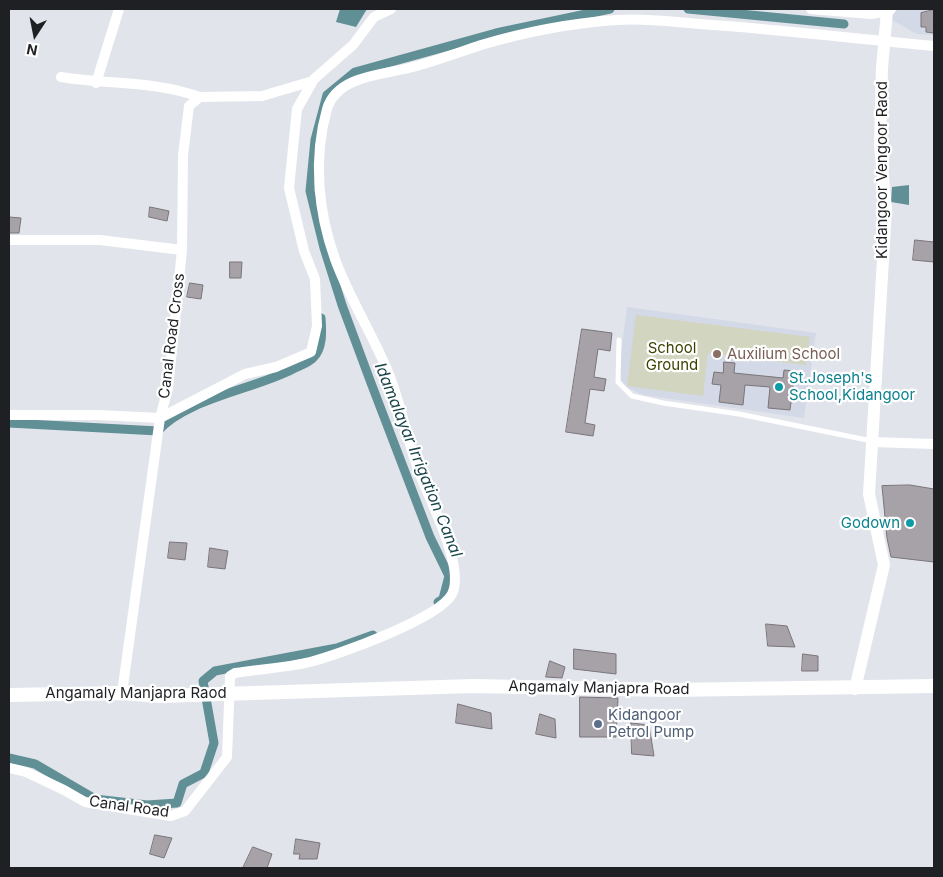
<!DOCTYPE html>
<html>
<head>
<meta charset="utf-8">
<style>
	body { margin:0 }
	#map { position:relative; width:943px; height:877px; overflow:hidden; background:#e1e4ea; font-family:Inter,sans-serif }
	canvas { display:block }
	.frame { position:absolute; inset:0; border:10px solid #1f2023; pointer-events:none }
	.north { position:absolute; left:10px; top:10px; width:50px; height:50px; -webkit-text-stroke:4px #fff; paint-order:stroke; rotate:191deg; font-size:14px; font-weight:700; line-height:20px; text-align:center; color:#1f2023 }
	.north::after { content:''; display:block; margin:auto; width:18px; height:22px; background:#1f2023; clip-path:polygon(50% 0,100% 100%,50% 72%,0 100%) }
</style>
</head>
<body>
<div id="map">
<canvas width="943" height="877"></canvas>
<div class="frame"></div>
<div class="north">N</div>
</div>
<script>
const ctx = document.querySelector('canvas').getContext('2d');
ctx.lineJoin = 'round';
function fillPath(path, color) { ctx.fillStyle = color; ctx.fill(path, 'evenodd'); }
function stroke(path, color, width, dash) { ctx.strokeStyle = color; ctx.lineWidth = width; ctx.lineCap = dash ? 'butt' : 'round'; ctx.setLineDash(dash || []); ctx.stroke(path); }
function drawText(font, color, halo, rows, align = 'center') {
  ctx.font = font + ' Inter,sans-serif'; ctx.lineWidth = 4.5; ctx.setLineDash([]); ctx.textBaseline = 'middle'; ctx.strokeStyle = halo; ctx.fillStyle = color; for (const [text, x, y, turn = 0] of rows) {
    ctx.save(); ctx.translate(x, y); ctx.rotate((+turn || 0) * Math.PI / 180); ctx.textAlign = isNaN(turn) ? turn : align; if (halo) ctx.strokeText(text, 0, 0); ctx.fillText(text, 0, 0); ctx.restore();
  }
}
const built = new Path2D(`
	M872 9H934V35L917 34Z
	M627 307 816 333 804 418 643 395 626 387 618 375Z`);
const green = new Path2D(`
	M636 315 810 337 806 365 708 353 703 396 627 386Z`);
const water = new Path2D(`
	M340 9H367L356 27 336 22Z
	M909 185V205L891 202 892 187Z`);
const canal = new Path2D(`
	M688 9 844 24
	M9 423 158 431C185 399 255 389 293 369 299 366 308 363 313 358 323 349 322 331 321 318
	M438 602 443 599 449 576 430 537 371 383 342 305 324 248 310 191 315 140 327 95 355 72 496 33 610 9
	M9 758 35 764 95 799 147 805 177 803 183 784 204 773 214 743 203 681 215 671 337 648 373 635`);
const building = new Path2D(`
	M934 10V33L926 32V27H921V13Z
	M150 207 169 211 167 221 149 217Z
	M9 217 21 218 19 233H9Z
	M915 240 934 242V262L913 260Z
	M230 262H242L241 278H230Z
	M190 283 203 285 201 299 187 297Z
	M582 329 612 333 610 351 598 349 594 377 606 379 604 391 590 389 585 423 595 425 593 436 566 432Z
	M724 362 735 363 734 373 783 378 784 370 795 371 790 410 768 408 770 387 745 385 743 405 719 402 721 385 712 384 714 372 723 373Z
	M910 485 934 489V562L891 557 887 538 882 486Z
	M170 542 187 543 185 560 168 558Z
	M210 548 228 551 225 569 208 567Z
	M766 624 787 626 795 647 768 646Z
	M574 649 616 654V674L574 669Z
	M803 654 818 656V671H802Z
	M550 661 565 667 562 678 546 677Z
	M580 697 618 698 616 737H580Z
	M458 704 491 713 492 729 456 723Z
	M540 714 555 719 556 738 536 734Z
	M631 723 649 725 654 756 632 754Z
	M155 835 172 838 164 858 150 854Z
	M296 839 320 843 317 859H299L300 854H294Z
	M253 847 272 854 267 868H243Z`);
const service = new Path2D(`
	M619 340 618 382 632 396 663 403 739 414 872 441`);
const minor = new Path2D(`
	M811 9 871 14 887 11
	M61 77C110 85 151 80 200 97
	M96 83 119 9
	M9 240H100L182 250
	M9 415H98L160 418 245 374 276 367 311 352 317 326 315 279 304 251 289 188 297 109 314 79 353 45 374 17 391 9
	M872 442 934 444
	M122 693 160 418 168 388 182 250 183 155 189 106 200 97 262 96 313 81
	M9 768 26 772 64 790 85 802 171 816 185 811 227 757 230 676 235 673C260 669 285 668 310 662 338 655 440 618 452 594 465 568 432 505 421 477 407 443 402 406 388 372 372 333 349 298 335 259 318 212 313 158 327 109 337 76 381 75 409 68 433 62 457 53 481 45 525 32 572 23 617 20 645 18 673 22 700 24 778 29 856 39 934 46`);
const tertiary = new Path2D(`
	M855 689 884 565 869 494 886 209 880 145 882 68 887 11 890 9`);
const secondary = new Path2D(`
	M9 695 122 693 160 696 473 686 669 690 934 686`);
const markers = [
	[717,354,5,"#8d6e63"],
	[779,387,5,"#0f9aa8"],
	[910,523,5,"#0f9aa8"],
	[598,724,5,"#5c6f8a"]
];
const streetNames = [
	["Kidangoor Vengoor Raod",882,170,-90],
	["Canal Road Cross",172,336,-83],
	["Angamaly Manjapra Road",599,688,1],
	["Angamaly Manjapra Raod",136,693],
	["Canal Road",129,807,8]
];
const parkNames = [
	["School",672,348],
	["Ground",672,365]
];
const educationNames = [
	["Auxilium School",727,354]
];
const cultureNames = [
	["St.Joseph's",789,378],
	["School,Kidangoor",789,395],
	["Godown",900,523,"right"]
];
const serviceNames = [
	["Kidangoor",608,715],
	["Petrol Pump",608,732]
];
const waterNames = [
	["Idamalayar Irrigation Canal",418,460,68]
];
fillPath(built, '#d3d9e6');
fillPath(green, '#d2d5bf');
fillPath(water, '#618f96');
stroke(canal, '#618f96', 9);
fillPath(building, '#a7a2a8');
stroke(building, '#79757a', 1);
stroke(service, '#fff', 5);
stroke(minor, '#fff', 10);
stroke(tertiary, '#fff', 12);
stroke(secondary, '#fff', 14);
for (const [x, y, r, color] of markers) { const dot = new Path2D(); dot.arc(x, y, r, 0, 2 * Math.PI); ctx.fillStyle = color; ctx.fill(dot); stroke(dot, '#fff', 2); }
drawText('15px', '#1f2023', '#fff', streetNames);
drawText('15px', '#3e4200', '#fff', parkNames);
drawText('15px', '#785e54', '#fff', educationNames, 'left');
drawText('15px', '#0d838f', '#fff', cultureNames, 'left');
drawText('15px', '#4e5e75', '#fff', serviceNames, 'left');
drawText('italic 16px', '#184349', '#fff', waterNames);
</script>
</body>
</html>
